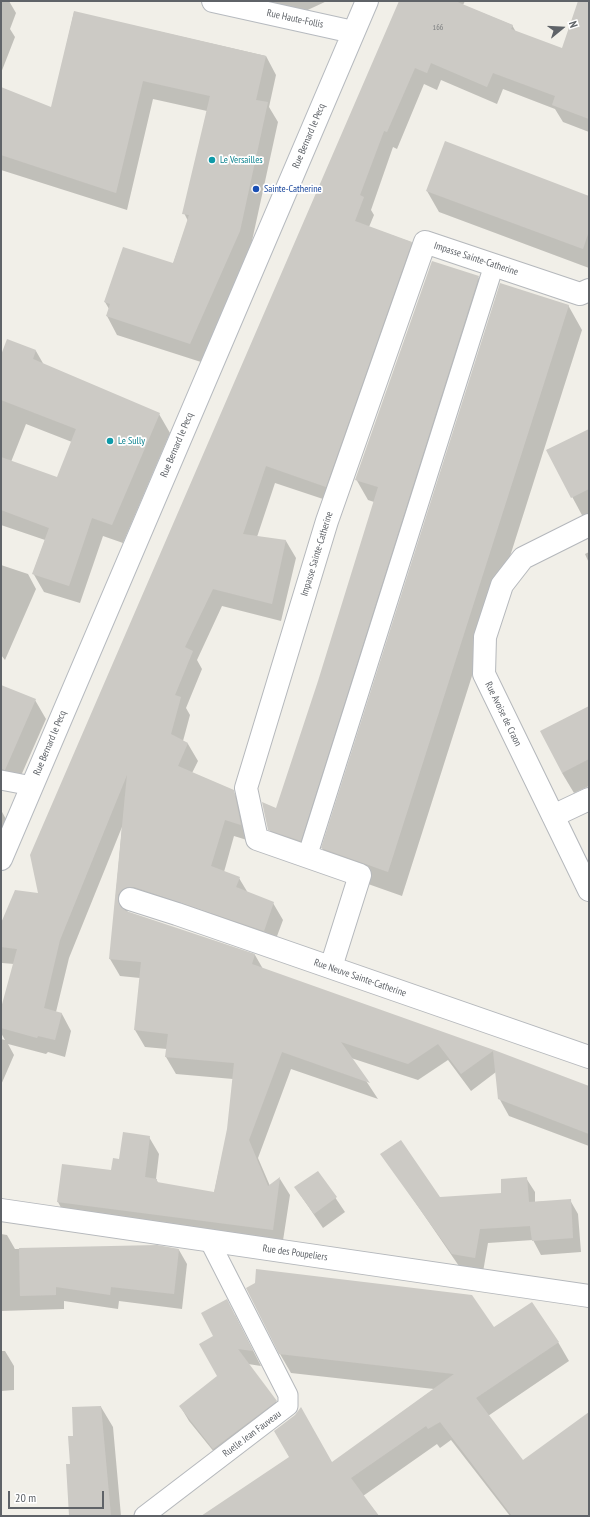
<!DOCTYPE html>
<html>
<head>
<meta charset="utf-8">
<style>
	body { margin:0 }
	#map { position:relative; width:590px; height:1517px; overflow:hidden; background:#f1efe8; font-family:"PT Sans Narrow",sans-serif }
	canvas { display:block }
	.frame { position:absolute; inset:0; border:2px solid #5f6368; pointer-events:none }
	.north { position:absolute; left:542px; top:8px; width:40px; height:40px; -webkit-text-stroke:3px #fff; paint-order:stroke; rotate:72deg; font-size:11px; font-weight:700; line-height:16px; text-align:center; color:#5f6368 }
	.north::after { content:''; display:block; margin:auto; width:14px; height:18px; background:#5f6368; clip-path:polygon(50% 0,100% 100%,50% 72%,0 100%) }
	.scale { position:absolute; left:8px; top:1491px; width:96px; height:18px; box-sizing:border-box; border:2px solid #5f6368; border-top:0; padding-left:5px; font-size:12px; line-height:14px; white-space:nowrap; color:#5f6368; -webkit-text-stroke:3px #fff; paint-order:stroke }
</style>
</head>
<body>
<div id="map">
<canvas width="590" height="1517"></canvas>
<div class="frame"></div>
<div class="north">N</div>
<div class="scale">20 m</div>
</div>
<script>
const ctx = document.querySelector('canvas').getContext('2d');
ctx.lineJoin = 'round';
function fillPath(path, color) { ctx.fillStyle = color; ctx.fill(path, 'evenodd'); }
function stroke(path, color, width, dash) { ctx.strokeStyle = color; ctx.lineWidth = width; ctx.lineCap = dash ? 'butt' : 'round'; ctx.setLineDash(dash || []); ctx.stroke(path); }
function drawText(font, color, halo, rows, align = 'center') {
  ctx.font = font + ' "PT Sans Narrow",sans-serif'; ctx.lineWidth = 3.5; ctx.setLineDash([]); ctx.textBaseline = 'middle'; ctx.strokeStyle = halo; ctx.fillStyle = color; for (const [text, x, y, turn = 0] of rows) {
    ctx.save(); ctx.translate(x, y); ctx.rotate((+turn || 0) * Math.PI / 180); ctx.textAlign = isNaN(turn) ? turn : align; if (halo) ctx.strokeText(text, 0, 0); ctx.fillText(text, 0, 0); ctx.restore();
  }
}
const shadow = new Path2D(`
	M1 1H9L16 13 10 29 15 37 1 73Z
	M268 1H327L299 14 272 8Z
	M402 1H465L463 5 512 25 516 32 562 49 589 28V132L563 122 555 109 503 89 497 104 441 80 437 90 424 84 397 149 393 147 371 210 374 215 369 227 411 242 421 260 335 503 275 483 257 537 286 541 296 558 281 621 222 606 197 660 202 669 186 708 190 715 183 741 188 744 198 761 192 773 233 791 243 808 250 841 234 836 224 872 239 878 248 893 273 903 283 920 273 947 132 907 127 912 255 955 263 969 494 1051 589 1087V1146L509 1116 499 1098 496 1072 471 1091 448 1060 418 1080 351 1058 378 1099 291 1069 258 1158 270 1186 280 1179 290 1195 282 1247 67 1219 58 1202 112 1171 120 1160 149 1137 159 1154 156 1179 159 1184 214 1193 228 1129 233 1079 176 1074 166 1057 167 1049 145 1047 135 1030 140 978 120 976 110 959 122 827 69 958 56 1012 62 1014 71 1031 65 1057 48 1052 46 1054 8 1044 14 1055 1 1085V1039L5 1040 1 1033V1012L14 964 2 963 1 961V926L40 894Z
	M74 12 266 56 276 75 269 107 278 122 250 250 201 362 117 335 107 316 109 309 105 302 173 264 188 221 184 213 207 111 153 99 127 210 1 170V88L52 109Z
	M427 191 589 197V268L439 212Z
	M478 277 490 298 312 861 281 850 269 829 277 810 319 682 374 502 368 500 356 479Z
	M568 305 582 330 402 896 337 873 322 848Z
	M36 351 44 365 159 414 170 433 123 543 103 536 80 603 44 592 33 573 45 540 1 525V357ZM26 424 72 442 58 478 11 462Z
	M589 431V514L583 517 547 450Z
	M589 552V563L585 554Z
	M1 565 28 574 36 589 5 660 1 655Z
	M1 686 35 700 46 719 16 787 1 781Z
	M589 707V786L574 793 562 773Z
	M1 810 7 821 1 836Z
	M382 1154 440 1198 502 1194 526 1178 535 1192V1202L570 1200 578 1214 581 1252 541 1255 533 1240 488 1243 483 1272 461 1269Z
	M318 1172 345 1212 323 1228 295 1187Z
	M1 1234 7 1235 15 1249 156 1246 179 1250 187 1264 182 1309 119 1301 118 1309 64 1301V1309L1 1311Z
	M235 1315 261 1366 248 1364 276 1401 284 1416 223 1463 189 1421 180 1406 218 1377 215 1336Z
	M494 1329 558 1342 569 1361 488 1416 523 1461 589 1414V1516H510L451 1440 440 1448 437 1444 363 1496 379 1516H259L434 1389 291 1373 280 1354Z
	M1 1351H5L14 1366V1390L1 1391Z
	M101 1407 113 1427 121 1516H70L74 1437Z`);
const building = new Path2D(`
	M399 1H455L513 25 511 29 562 48 578 1H589V119L552 105 555 96 493 73 487 87 431 63 427 73 415 68 387 132 384 131 360 195 364 197 355 221 412 242 326 487 266 466 243 534 286 540 272 604 213 589 185 647 193 651 175 695 181 697 171 734 188 743 178 766 234 790 241 825 225 820 211 866 240 877 236 887 274 902 264 931 134 887H128L122 890 118 895V901L121 907 126 911 255 954 252 964 494 1050 589 1086V1134L498 1099 493 1051 461 1074 438 1044 408 1064 341 1042 370 1083 282 1052 249 1140 268 1186 280 1177 273 1230 57 1202 62 1164 111 1170 113 1158 119 1159 123 1132 150 1136 145 1177 157 1179V1182L214 1192 227 1129 234 1063 165 1057 168 1034 134 1030 141 962 109 959 127 775 60 940 44 1008 62 1013 55 1040 38 1036 37 1038 1 1028V1008L17 949 1 947V923L15 890 38 893 30 855Z
	M74 11 266 56 256 100 268 102 240 231 190 344 106 316 110 304 104 302 123 247 173 263 189 215 182 214 210 96 143 81 116 193 1 155V87L51 107Z
	M445 141 589 196V231L583 249 426 191Z
	M432 261 479 276 301 841 268 830 262 802 276 808 318 681 378 487 355 480Z
	M500 283 569 305 388 872 321 848Z
	M7 339 36 350 33 359 160 413 112 525 92 518 69 586 32 574 49 528 1 510V457L57 477 76 429 1 400V355Z
	M589 429V489L571 498 546 450Z
	M1 685 36 699 5 770 1 769Z
	M589 706V759L562 773 540 731Z
	M401 1140 440 1197 501 1193V1179L527 1177 529 1202 571 1199 573 1238 532 1241 530 1226 480 1229 475 1258 452 1254 380 1154Z
	M318 1171 337 1197 314 1214 294 1187Z
	M157 1245 179 1249 174 1294 111 1287 110 1295 56 1287V1295L20 1296 19 1248Z
	M256 1269 472 1295 494 1327 532 1302 559 1342 476 1398 523 1460 589 1412V1516H512L440 1422 428 1429 426 1426 351 1478 379 1516H201L289 1457 274 1431 295 1415 301 1407 332 1462 454 1374 279 1354 246 1288 255 1283Z
	M227 1299 253 1351 238 1349 277 1401 213 1449 179 1406 217 1376 199 1344 213 1336 201 1313Z
	M101 1406 111 1516H69L66 1464H70L68 1436H73L72 1407Z`);
const lane = new Path2D(`
	M1 780 32 786
	M307 857 494 265
	M144 1516 288 1406V1395L209 1240`);
const street = new Path2D(`
	M589 525 523 558 502 585 485 637 484 674 589 890
	M553 816 589 799
	M130 899 177 914 589 1057
	M331 967 360 875 257 839 246 788 327 521 425 242 580 294 589 290
	M1 1210 589 1296`);
const secondary = new Path2D(`
	M213 1 353 32
	M1 859 367 1`);
const markers = [
	[212,160,4,"#0f9aa8"],
	[256,189,4,"#1a4fb4"],
	[110,441,4,"#0f9aa8"]
];
const numberNames = [
	["166",438,28]
];
const streetNames = [
	["Rue Haute-Follis",295,19,12],
	["Rue Bernard le Pecq",309,136,-67],
	["Impasse Sainte-Catherine",476,259,18],
	["Rue Bernard le Pecq",177,445,-67],
	["Impasse Sainte-Catherine",317,554,-73],
	["Rue Avoise de Craon",503,714,64],
	["Rue Bernard le Pecq",50,743,-67],
	["Rue Neuve Sainte-Catherine",360,978,19],
	["Rue des Poupeliers",295,1253,8],
	["Ruelle Jean Fauveau",252,1434,-37]
];
const cultureNames = [
	["Le Versailles",220,160],
	["Le Sully",118,441]
];
const transitNames = [
	["Sainte-Catherine",264,189]
];
fillPath(shadow, '#0003');
fillPath(building, '#cccac5');
stroke(lane, '#b5b8bc', 21);
stroke(street, '#b5b8bc', 24);
stroke(secondary, '#b6babf', 24);
stroke(lane, '#fff', 19);
stroke(street, '#fff', 22);
stroke(secondary, '#fff', 22);
for (const [x, y, r, color] of markers) { const dot = new Path2D(); dot.arc(x, y, r, 0, 2 * Math.PI); ctx.fillStyle = color; ctx.fill(dot); stroke(dot, '#fff', 1.5); }
drawText('8px', '#7a7d7f', null, numberNames);
drawText('10px', '#5f6368', '#fff', streetNames);
drawText('10px', '#0d838f', '#fff', cultureNames, 'left');
drawText('10px', '#164399', '#fff', transitNames, 'left');
</script>
</body>
</html>
